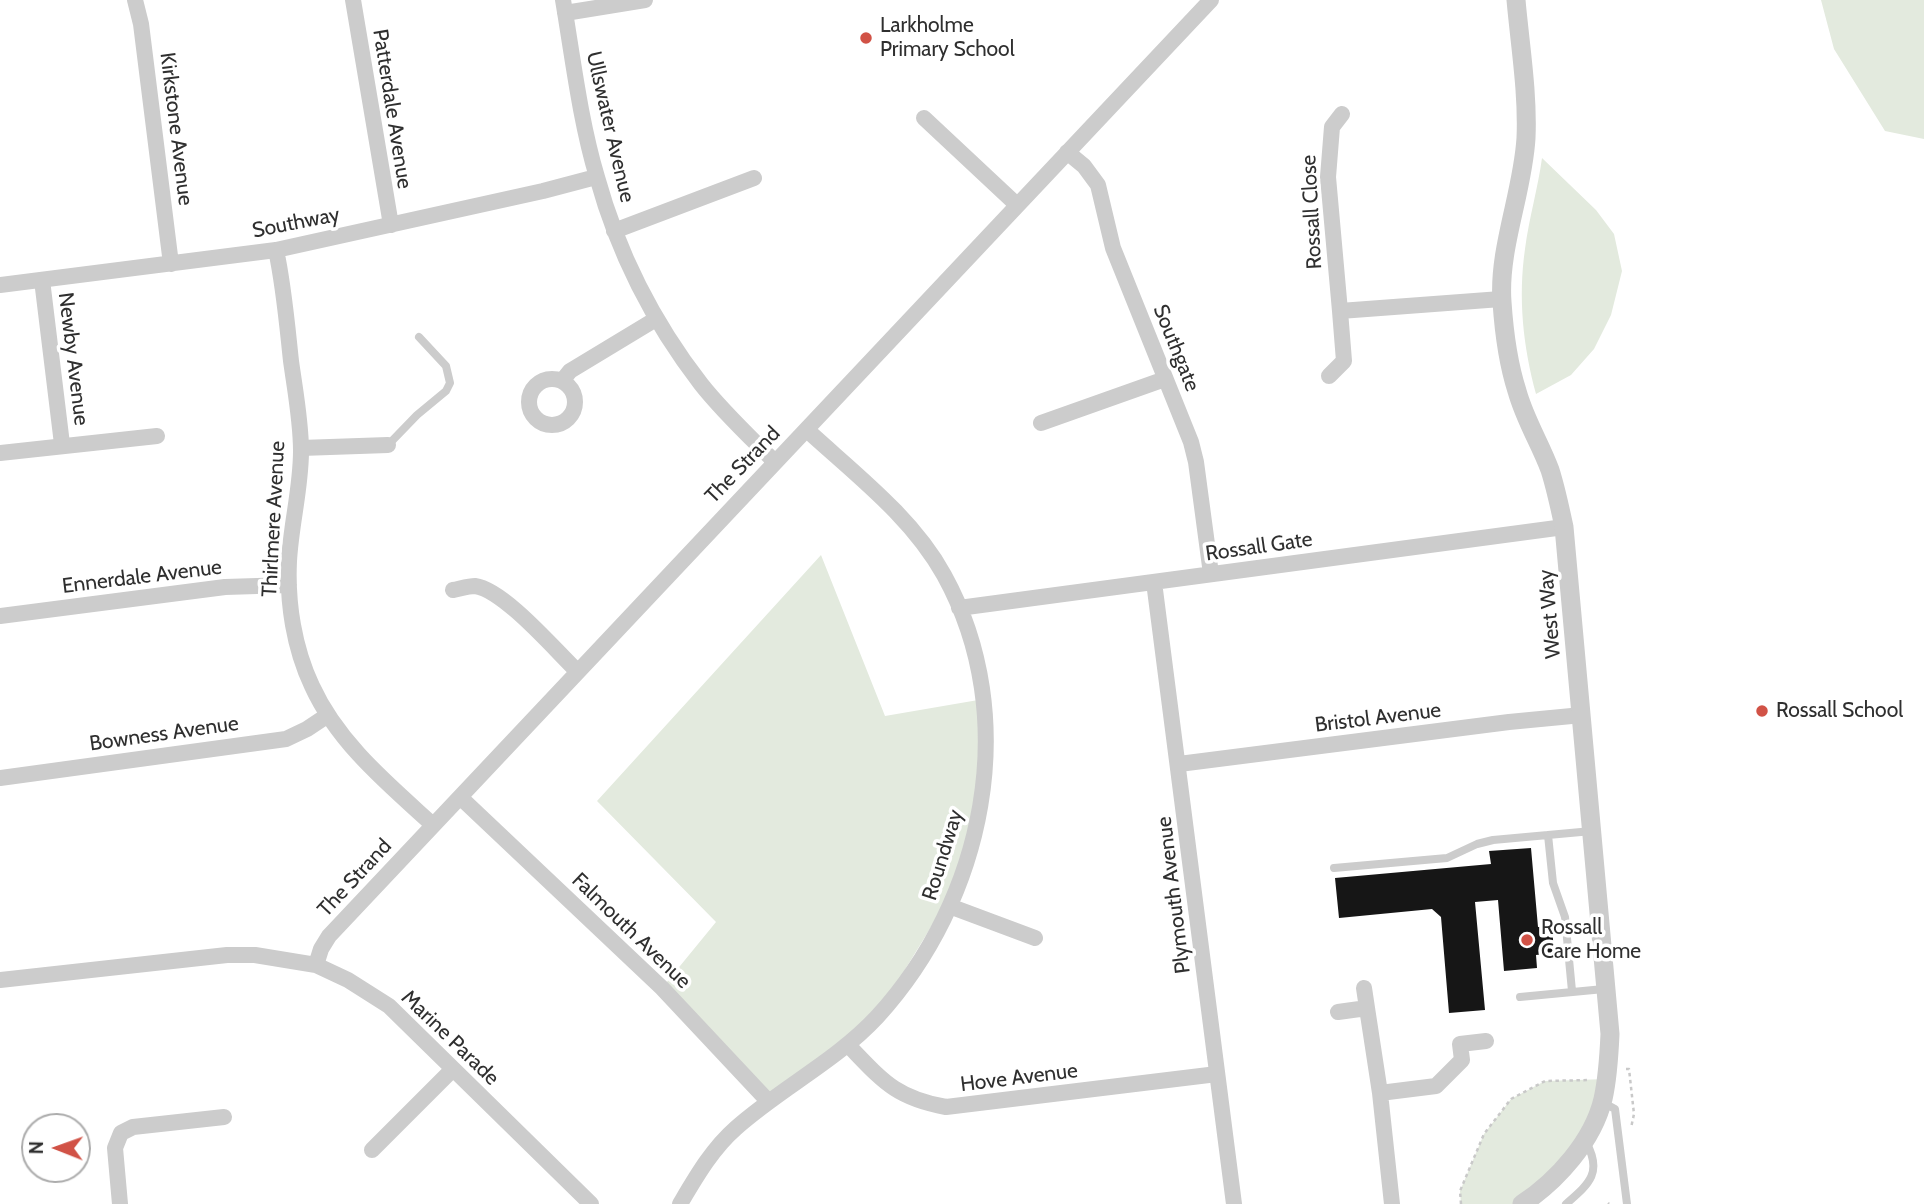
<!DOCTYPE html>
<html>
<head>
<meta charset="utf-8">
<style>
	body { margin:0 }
	#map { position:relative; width:1924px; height:1204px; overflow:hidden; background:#fff; font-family:Cabin,sans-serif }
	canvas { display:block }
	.north { position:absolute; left:21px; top:1113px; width:70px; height:70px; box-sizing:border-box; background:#fff; border:2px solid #acacac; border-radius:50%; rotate:271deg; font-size:19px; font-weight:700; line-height:28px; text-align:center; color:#2f2f2f }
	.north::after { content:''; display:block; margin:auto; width:24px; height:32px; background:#d15246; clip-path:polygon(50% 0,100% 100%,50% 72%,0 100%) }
</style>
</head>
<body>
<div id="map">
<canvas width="1924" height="1204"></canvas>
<div class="north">N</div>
</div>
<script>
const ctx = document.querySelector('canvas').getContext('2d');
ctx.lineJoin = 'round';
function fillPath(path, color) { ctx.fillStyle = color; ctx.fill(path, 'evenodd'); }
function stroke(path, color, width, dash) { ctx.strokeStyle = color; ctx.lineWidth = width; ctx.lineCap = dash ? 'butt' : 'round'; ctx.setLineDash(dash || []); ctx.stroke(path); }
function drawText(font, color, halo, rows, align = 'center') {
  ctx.font = font + ' Cabin,sans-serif'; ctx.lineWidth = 7; ctx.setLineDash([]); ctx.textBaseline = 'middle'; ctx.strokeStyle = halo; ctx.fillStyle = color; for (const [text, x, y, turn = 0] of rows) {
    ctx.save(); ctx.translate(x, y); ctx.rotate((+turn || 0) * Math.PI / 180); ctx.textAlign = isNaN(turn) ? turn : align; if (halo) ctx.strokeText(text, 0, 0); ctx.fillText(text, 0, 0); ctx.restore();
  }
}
const green = new Path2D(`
	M1821 0H1924V139L1885 131 1834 49Z
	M1542 158 1596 210 1614 234 1622 271 1611 315 1594 349 1571 375 1536 394C1523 346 1518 298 1525 249 1529 218 1538 188 1542 158Z
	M821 555 885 716 984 699 986 737 964 873 876 1017 768 1101 662 988 716 922 597 801Z
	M1607 1079 1595 1120 1522 1204H1461L1460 1191 1484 1134 1511 1099 1545 1081Z`);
const building = new Path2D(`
	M1531 848 1538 927 1552 926 1554 953 1536 955 1537 968 1504 971 1498 900 1475 902 1485 1010 1449 1013 1441 917 1432 909 1339 918 1335 878 1491 864 1489 851Z`);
const path = new Path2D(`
	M1626 1069H1629L1634 1114 1631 1128
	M1608 1203 1609 1204
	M1461 1204 1460 1191 1484 1134 1511 1099 1545 1081 1590 1080`);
const service = new Path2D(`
	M388 445 417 415 446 391 450 383 446 366 419 337
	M1548 835 1553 883 1565 917 1572 991
	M1334 868 1447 858 1477 844 1493 840 1592 831
	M1520 997 1604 989
	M1602 1102 1615 1109 1627 1204
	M1566 1204C1589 1184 1603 1173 1586 1142`);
const minor = new Path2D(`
	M135 0 141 24 171 264
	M353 0 391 225
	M563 0C573 59 580 120 597 177 618 253 653 322 701 384 723 412 749 436 774 461
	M565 13 645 0
	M1342 114 1332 127 1328 177 1340 311 1501 299
	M924 118 1017 205
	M1067 152 1084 166 1098 185 1113 248 1191 442 1196 462 1211 574
	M614 231 754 178
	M276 250C284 287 287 324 291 361 295 390 301 421 301 451 301 488 291 524 289 561 287 603 294 648 312 686 338 743 388 784 433 825
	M42 280 62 444
	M0 285 276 250 543 191 596 177
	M1329 376 1344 361 1340 311
	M529 402a23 23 0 1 1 46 0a23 23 0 1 1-46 0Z
	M562 381 570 371 656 319
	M1041 423 1165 379
	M301 448 388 445
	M0 453 157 436
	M1154 582 1234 1204
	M453 590C459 589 468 586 475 586 504 590 555 650 577 671
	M959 608 1564 527
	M0 616 225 587 289 585
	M1179 764 1509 722 1582 715
	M0 778 286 739 307 729 328 715
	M460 797 662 988 768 1101
	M952 907 1035 938
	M316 965 321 949 329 936 1211 0
	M0 980 227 955H255L316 965 348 980 389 1006 591 1204
	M1364 988 1367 1008
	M1338 1012 1367 1008 1380 1093 1392 1204
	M848 1045C882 1080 895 1098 946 1107L1217 1074
	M1380 1093 1436 1086 1462 1060 1460 1044 1486 1041
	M372 1150 453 1069
	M120 1204 115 1148 121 1133 133 1127 224 1117
	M680 1204C696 1177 712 1149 736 1128 781 1088 836 1061 877 1017 984 900 1023 718 944 575 912 517 855 474 807 430`);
const tertiary = new Path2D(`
	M1516 0C1520 45 1528 93 1526 138 1523 192 1498 249 1502 302 1504 332 1508 363 1517 391 1525 420 1540 443 1550 470 1556 489 1560 508 1564 527L1610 1034C1609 1056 1608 1077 1603 1099 1593 1141 1557 1181 1522 1204`);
const markers = [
	[866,38,7,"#d15246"],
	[1762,711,7,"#d15246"],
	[1527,940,7,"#d15246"]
];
const poiNames = [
	["Larkholme",880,26],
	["Primary School",880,50],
	["Rossall School",1776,711],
	["Rossall",1541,928],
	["Care Home",1541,952]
];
const streetNames = [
	["Patterdale Avenue",392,109,81],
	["Ullswater Avenue",610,127,77],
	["Kirkstone Avenue",176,129,83],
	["Rossall Close",1312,212,-93],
	["Southway",296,223,-11],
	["Southgate",1176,348,68],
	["Newby Avenue",73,359,83],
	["The Strand",743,465,-46],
	["Thirlmere Avenue",274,519,-87],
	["Rossall Gate",1259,547,-8],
	["Ennerdale Avenue",142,577,-7],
	["West Way",1550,614,-95],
	["Bristol Avenue",1378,718,-7],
	["Bowness Avenue",164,734,-8],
	["Roundway",943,855,-73],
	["The Strand",355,878,-47],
	["Plymouth Avenue",1174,895,-97],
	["Falmouth Avenue",631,931,44],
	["Marine Parade",450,1038,44],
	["Hove Avenue",1019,1078,-7]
];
fillPath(green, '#e3eade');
fillPath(building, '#161616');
stroke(path, '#c9c9c9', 2.5, [3.5, 3.5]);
stroke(service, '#ccc', 8);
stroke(minor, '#ccc', 16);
stroke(tertiary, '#ccc', 19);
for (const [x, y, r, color] of markers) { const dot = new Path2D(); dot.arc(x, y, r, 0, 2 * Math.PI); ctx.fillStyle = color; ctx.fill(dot); stroke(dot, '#fff', 2.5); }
drawText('21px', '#2f2f2f', '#fff', poiNames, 'left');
drawText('21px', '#2f2f2f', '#fff', streetNames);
</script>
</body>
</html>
